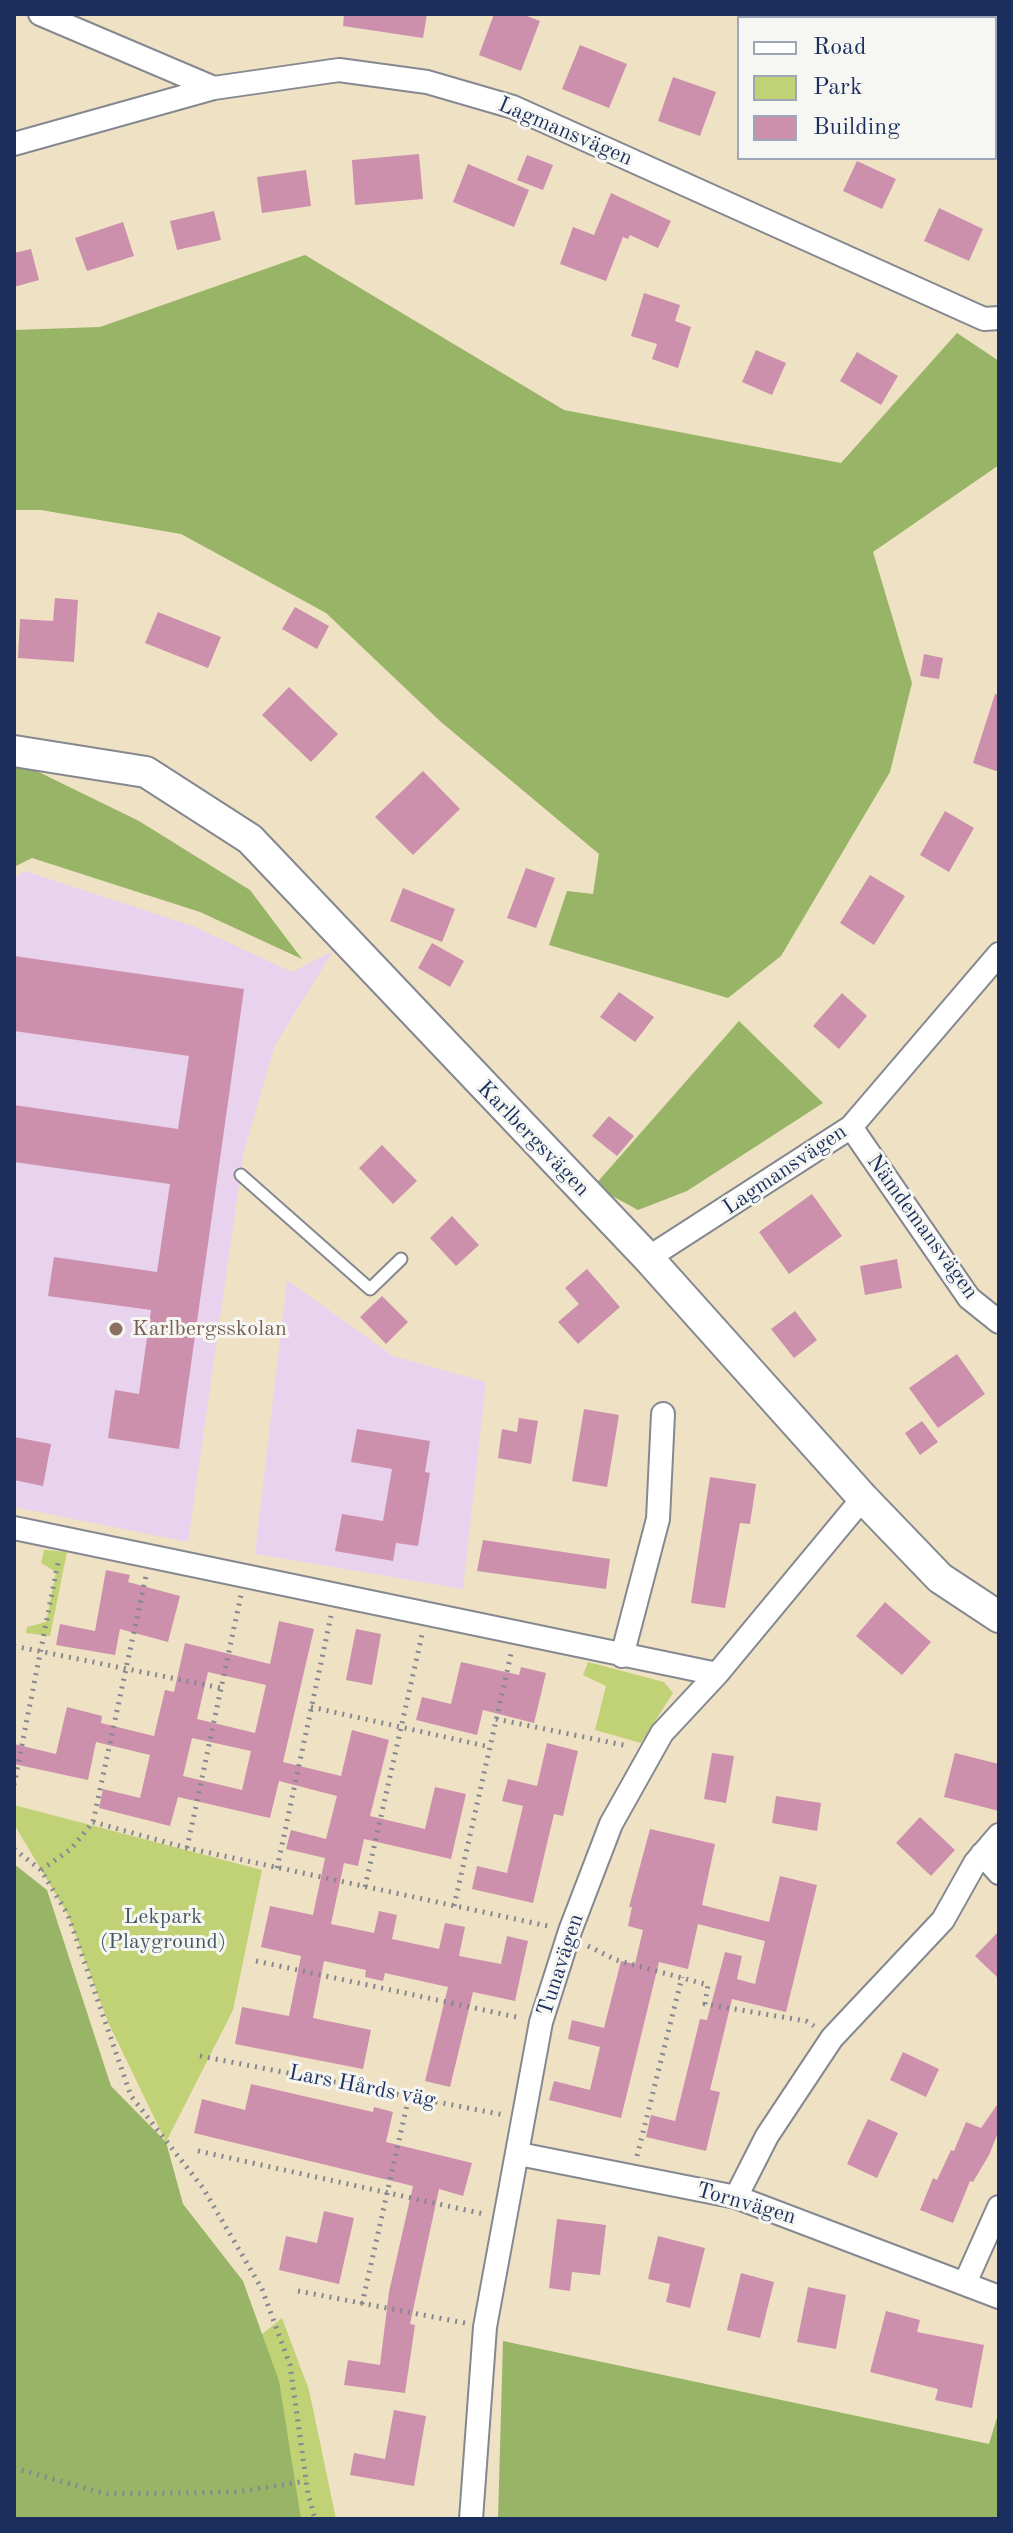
<!DOCTYPE html>
<html>
<head>
<meta charset="utf-8">
<style>
	body { margin:0 }
	#map { position:relative; width:1013px; height:2533px; overflow:hidden; background:#efe1c3; font-family:"Old Standard TT",serif }
	canvas { display:block }
	.frame { position:absolute; inset:0; border:16px solid #1b2f5e; pointer-events:none }
	.legend { position:absolute; left:737px; top:16px; width:260px; height:144px; box-sizing:border-box; background:#f6f6f2; border:2px solid #9ea6b7; margin:0; padding:10px 14px; list-style:none; font-size:24px; color:#1b2f5e }
	.legend li { display:flex; align-items:center; gap:16px; height:40px }
	.legend b { width:40px; border:2px solid #9ea6b7 }
</style>
</head>
<body>
<div id="map">
<canvas width="1013" height="2533"></canvas>
<div class="frame"></div>
<ul class="legend">
<li><b style="height:10px;background:#fff"></b>Road</li>
<li><b style="height:22px;background:#c0d275"></b>Park</li>
<li><b style="height:22px;background:#cc90ad"></b>Building</li>
</ul>
</div>
<script>
const ctx = document.querySelector('canvas').getContext('2d');
ctx.lineJoin = 'round';
function fillPath(path, color) { ctx.fillStyle = color; ctx.fill(path, 'evenodd'); }
function stroke(path, color, width, dash) { ctx.strokeStyle = color; ctx.lineWidth = width; ctx.lineCap = dash ? 'butt' : 'round'; ctx.setLineDash(dash || []); ctx.stroke(path); }
function drawText(font, color, halo, rows, align = 'center') {
  ctx.font = font + ' "Old Standard TT",serif'; ctx.lineWidth = 6; ctx.setLineDash([]); ctx.textBaseline = 'middle'; ctx.strokeStyle = halo; ctx.fillStyle = color; for (const [text, x, y, turn = 0] of rows) {
    ctx.save(); ctx.translate(x, y); ctx.rotate((+turn || 0) * Math.PI / 180); ctx.textAlign = isNaN(turn) ? turn : align; if (halo) ctx.strokeText(text, 0, 0); ctx.fillText(text, 0, 0); ctx.restore();
  }
}
const built = new Path2D(`
	M25 871 193 926 292 972 333 951 275 1045 244 1151 188 1542 14 1507V878Z
	M287 1280 393 1356 486 1382 463 1589 255 1554Z`);
const green = new Path2D(`
	M44 1550 67 1552 50 1636 26 1633 27 1627 46 1622 56 1572 41 1563Z
	M588 1662 664 1682 673 1693 641 1743 595 1730 606 1686 583 1675Z
	M14 1805 262 1870 233 2010 166 2142 108 2022 68 1915 14 1824Z
	M282 2318 309 2390 336 2519H296L256 2339Z`);
const forest = new Path2D(`
	M797 14H999V73L995 72V18H810Z
	M305 255 564 410 841 463 957 333 999 361V465L873 552 912 683 890 772 781 956 728 998 549 945 567 891 593 894 599 854 441 722 326 613 181 534 41 510H14V330L100 327Z
	M14 760 139 821 250 890 302 959 200 912 32 858 14 867Z
	M739 1021 823 1103 687 1191 638 1210 594 1186Z
	M14 1864 47 1890 111 2086 166 2142 183 2204 243 2281 279 2381 301 2519H14Z
	M503 2341 989 2444 999 2411V2519H498Z`);
const building = new Path2D(`
	M344 14H427L423 38 343 26Z
	M494 14H522L540 21 521 71 479 55Z
	M580 45 627 64 609 108 562 89Z
	M673 77 716 92 700 136 658 121Z
	M419 154 423 199 355 205 352 160Z
	M527 155 553 165 543 190 517 180Z
	M857 161 896 179 882 209 843 191Z
	M468 164 529 190 514 227 453 202Z
	M306 170 311 206 262 213 257 177Z
	M611 193 671 221 658 248 630 235 628 239 623 237 606 281 560 264 573 227 594 235Z
	M939 208 983 229 969 261 924 241Z
	M214 211 221 240 177 250 170 221Z
	M123 222 134 256 87 271 75 238Z
	M31 249 39 280 14 287V253Z
	M644 293 680 305 675 321 691 327 678 368 652 359 657 344 631 336Z
	M756 350 786 363 772 395 742 382Z
	M857 352 898 376 881 405 840 381Z
	M55 598 78 600 74 662 18 658 20 619 53 621Z
	M295 607 329 626 317 649 282 629Z
	M158 612 221 637 208 668 145 643Z
	M924 654 943 658 939 679 920 676Z
	M289 687 338 734 311 762 262 715Z
	M995 694 999 695V772L973 763Z
	M423 771 460 809 413 855 375 817Z
	M945 811 974 828 949 872 920 855Z
	M526 868 555 878 536 928 507 918Z
	M870 875 905 896 874 945 840 923Z
	M403 888 455 909 442 942 390 921Z
	M432 943 464 961 450 987 418 968Z
	M14 956 244 989 179 1449 108 1438 115 1390 139 1394 151 1310 48 1296 54 1257 157 1272 170 1184 14 1162V1105L178 1129 189 1056 14 1031Z
	M619 992 654 1017 635 1042 600 1017Z
	M842 993 867 1016 839 1049 813 1026Z
	M609 1116 634 1136 617 1156 592 1136Z
	M382 1145 417 1181 393 1204 359 1168Z
	M812 1194 842 1236 789 1274 759 1232Z
	M452 1216 479 1245 456 1266 430 1238Z
	M897 1259 902 1288 865 1295 860 1266Z
	M587 1269 620 1307 578 1344 558 1322 579 1304 565 1288Z
	M382 1296 408 1322 386 1344 360 1317Z
	M795 1311 817 1340 794 1358 771 1329Z
	M957 1354 985 1394 938 1428 909 1388Z
	M584 1409 619 1415 607 1487 572 1481Z
	M519 1418 538 1421 531 1464 498 1458 502 1429 517 1432Z
	M922 1421 938 1442 920 1455 905 1433Z
	M357 1429 430 1441 425 1472 430 1473 418 1546 396 1543 393 1561 335 1551 342 1514 383 1521 392 1469 351 1462Z
	M14 1437 51 1444 43 1486 14 1480Z
	M710 1477 756 1484 750 1524 740 1523 725 1608 691 1603Z
	M483 1540 610 1559 606 1589 477 1571Z
	M106 1570 130 1575 128 1582 180 1596 168 1642 120 1629 115 1655 56 1645 60 1624 95 1631Z
	M885 1602 931 1642 902 1675 856 1636Z
	M279 1621 314 1629 283 1762 341 1776 352 1730 389 1740 370 1816 425 1829 435 1787 466 1794 451 1859 364 1839 358 1866 344 1863 331 1924 374 1933 379 1911 397 1915 392 1939 439 1949 445 1923 465 1927 459 1956 501 1964 507 1936 528 1941 515 2001 473 1992 450 2087 425 2081 448 1987 385 1973 383 1981 365 1977 366 1970 324 1961 313 2018 371 2030 363 2069 235 2044 242 2007 289 2016 301 1956 261 1947 270 1906 313 1915 325 1858 286 1849 291 1830 326 1839 337 1796 279 1781 270 1818 178 1797 170 1826 99 1808 103 1789 140 1798 150 1755 96 1742 88 1780 14 1764V1744L56 1754 67 1707 102 1716 101 1723 154 1736 165 1690 174 1692 185 1643 270 1664ZM208 1672 266 1685 255 1733 197 1719ZM192 1738 251 1751 242 1790 183 1776Z
	M356 1629 381 1634 372 1685 346 1680Z
	M461 1662 519 1675 521 1667 546 1673 534 1723 483 1710 477 1735 416 1720 422 1697 451 1704Z
	M547 1743 578 1751 563 1816 554 1814 533 1903 472 1889 477 1866 507 1873 523 1806 502 1801 508 1779 537 1786Z
	M712 1753 734 1756 726 1803 704 1799Z
	M955 1753 999 1764V1811L944 1797Z
	M776 1796 821 1803 817 1831 772 1823Z
	M920 1817 955 1850 931 1876 896 1843Z
	M650 1829 715 1844 702 1905 769 1922 780 1876 817 1885 786 2012 732 1999 710 2090 720 2092 706 2151 646 2137 651 2115 675 2121 700 2019 707 2020 725 1952 742 1956 737 1979 755 1984 765 1941 698 1924 688 1969 659 1962 621 2118 549 2100 554 2081 590 2090 600 2047 568 2039 572 2020 604 2028 621 1961 635 1964 643 1930 628 1926 632 1907H629Z
	M999 1931V1979L975 1956Z
	M903 2052 939 2069 926 2097 890 2080Z
	M251 2084 373 2112 374 2107 393 2112 386 2142 472 2163 463 2196 439 2189 410 2324 415 2325 405 2393 344 2385 348 2360 380 2365 389 2292 413 2186 194 2133 202 2099 245 2110Z
	M999 2102V2130L989 2155 973 2182 970 2181 953 2223 920 2210 933 2178 937 2180 951 2150 954 2151 966 2122 981 2128Z
	M868 2119 898 2133 877 2178 847 2164Z
	M324 2211 354 2218 339 2284 279 2270 286 2236 317 2243Z
	M557 2219 606 2225 600 2275 572 2272 570 2291 549 2288Z
	M658 2236 705 2248 690 2308 666 2302 670 2284 648 2279Z
	M741 2273 774 2282 760 2338 727 2330Z
	M808 2287 846 2295 836 2349 797 2342Z
	M886 2311 920 2320 917 2332 984 2345 972 2408 935 2400 938 2389 870 2372Z
	M394 2410 426 2416 414 2486 350 2475 354 2453 385 2459Z`);
const path = new Path2D(`
	M14 1646 221 1688
	M311 1707 490 1747
	M496 1719 628 1746
	M14 1785 59 1558
	M93 1822 187 1848 548 1926
	M187 1848 241 1595
	M14 1849 41 1870 68 1915 131 2096 203 2188 262 2289 290 2365 308 2494 315 2519
	M277 1868 331 1616
	M41 1870 71 1849 93 1822 146 1576
	M365 1887 422 1635
	M454 1906 511 1654
	M588 1946 616 1960 708 1985 705 2004 806 2021 814 2026
	M256 1961 521 2018
	M200 2056 504 2115
	M198 2151 484 2214
	M637 2156 682 1977
	M298 2291 465 2323
	M362 2304 409 2096
	M14 2468 106 2494 238 2492 306 2481`);
const lane = new Path2D(`
	M241 1175 370 1289 401 1259`);
const street = new Path2D(`
	M40 14 214 88
	M14 144 214 88 339 70 427 82 513 107 984 319 999 318
	M851 1127 969 1298 999 1322
	M648 1258 851 1127 999 954
	M14 1528 717 1674
	M622 1656 658 1519 663 1414
	M982 1854 999 1873
	M519 2154 736 2197 999 2297
	M736 2197 767 2136 832 2038 943 1920 975 1863 999 1835
	M965 2283 999 2207
	M471 2519 485 2327 541 2022 570 1931 611 1824 662 1733 717 1674 863 1498`);
const secondary = new Path2D(`
	M14 751 146 772 250 839 648 1258 863 1498 940 1578 999 1617`);
const markers = [
	[116,1329,8,"#8d6e63"]
];
const streetNames = [
	["Lagmansvägen",565,132,23],
	["Karlbergsvägen",533,1139,46],
	["Lagmansvägen",785,1170,-34],
	["Nämdemansvägen",922,1227,54],
	["Tunavägen",561,1965,-72],
	["Lars Hårds väg",362,2087,11],
	["Tornvägen",746,2204,16]
];
const educationNames = [
	["Karlbergsskolan",132,1329]
];
const parkNames = [
	["Lekpark",163,1917],
	["(Playground)",163,1942]
];
fillPath(built, '#e8d2ee');
fillPath(green, '#c0d275');
fillPath(forest, '#98b466');
fillPath(building, '#cc90ad');
stroke(lane, '#858890', 15);
stroke(street, '#858890', 26);
stroke(secondary, '#858890', 34);
stroke(path, '#858890', 5, [2, 6]);
stroke(lane, '#fff', 11);
stroke(street, '#fff', 22);
stroke(secondary, '#fff', 30);
for (const [x, y, r, color] of markers) { const dot = new Path2D(); dot.arc(x, y, r, 0, 2 * Math.PI); ctx.fillStyle = color; ctx.fill(dot); stroke(dot, '#f6f6f2', 3); }
drawText('22px', '#1b2f5e', '#f6f6f2', streetNames);
drawText('22px', '#785e54', '#f6f6f2', educationNames, 'left');
drawText('22px', '#445864', '#f6f6f2', parkNames);
</script>
</body>
</html>
